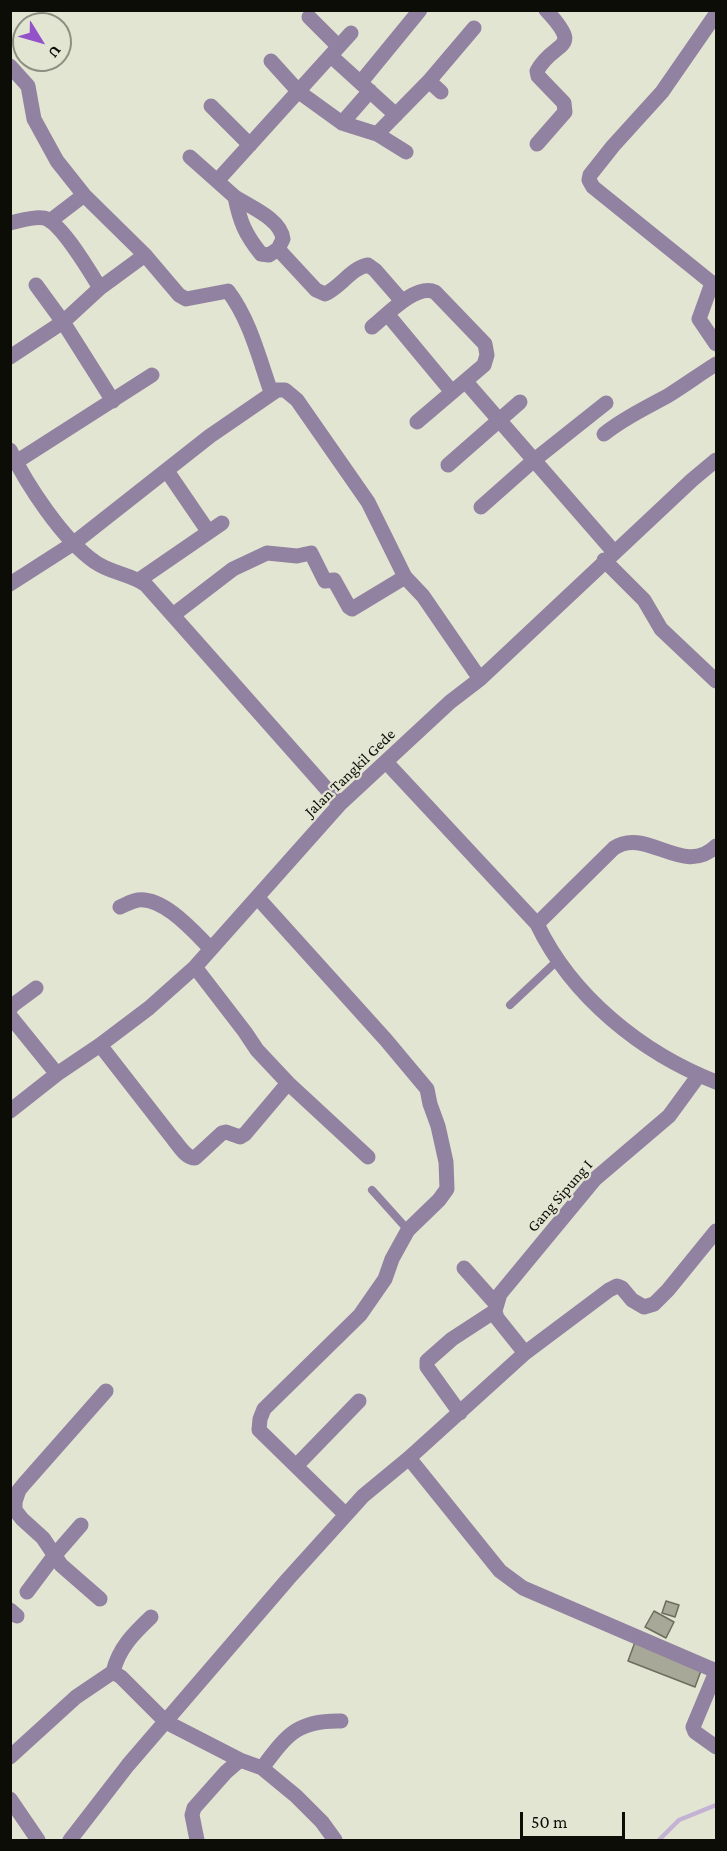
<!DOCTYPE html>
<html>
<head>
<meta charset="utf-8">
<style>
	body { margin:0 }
	#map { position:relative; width:727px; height:1851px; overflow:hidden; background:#e3e5d3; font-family:"Crimson Pro",serif }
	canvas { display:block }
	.frame { position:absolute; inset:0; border:12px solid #0d0d07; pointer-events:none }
	.north { position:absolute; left:12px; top:12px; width:60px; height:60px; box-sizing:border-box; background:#e3e5d3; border:2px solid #8d8f81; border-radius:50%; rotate:127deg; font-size:16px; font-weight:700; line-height:24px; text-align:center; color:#0d0d07 }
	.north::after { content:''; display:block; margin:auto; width:21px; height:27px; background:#9352c7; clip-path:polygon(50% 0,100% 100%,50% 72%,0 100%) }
	.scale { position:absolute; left:520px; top:1812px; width:105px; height:27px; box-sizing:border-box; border:3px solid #0d0d07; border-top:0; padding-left:8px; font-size:18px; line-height:21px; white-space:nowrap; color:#0d0d07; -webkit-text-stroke:4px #e3e5d3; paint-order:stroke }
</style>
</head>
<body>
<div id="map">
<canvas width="727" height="1851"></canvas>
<div class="frame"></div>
<div class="north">U</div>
<div class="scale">50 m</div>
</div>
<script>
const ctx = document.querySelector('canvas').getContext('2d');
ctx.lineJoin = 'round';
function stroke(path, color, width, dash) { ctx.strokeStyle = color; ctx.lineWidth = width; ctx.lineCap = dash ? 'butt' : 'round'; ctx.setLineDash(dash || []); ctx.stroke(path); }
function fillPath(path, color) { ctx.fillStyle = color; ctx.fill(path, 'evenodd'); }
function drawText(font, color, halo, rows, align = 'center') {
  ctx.font = font + ' "Crimson Pro",serif'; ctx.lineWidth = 4.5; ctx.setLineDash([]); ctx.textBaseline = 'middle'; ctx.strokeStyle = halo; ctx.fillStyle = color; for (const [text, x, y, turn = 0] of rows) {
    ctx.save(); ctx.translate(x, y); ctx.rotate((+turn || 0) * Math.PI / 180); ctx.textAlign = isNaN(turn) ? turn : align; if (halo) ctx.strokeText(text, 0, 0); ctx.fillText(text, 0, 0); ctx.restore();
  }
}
const stream = new Path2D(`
	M659 1840 679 1820 716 1805`);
const building = new Path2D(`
	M666 1601 679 1605 675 1617 662 1613Z
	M654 1611 674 1622 666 1638 645 1627Z
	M635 1642 702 1668 695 1687 628 1661Z`);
const service = new Path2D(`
	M510 1005 558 960
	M372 1190 408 1230`);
const minor = new Path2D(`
	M716 14 662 92 613 146 590 175 589 180 593 187 712 283 699 319 716 344
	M309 17 338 46
	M331 56 396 115
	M271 61 299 92 342 123 377 134 406 152
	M10 66 28 86 34 119 57 161 84 195 145 255 179 295 186 299 228 291C250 320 259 358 271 392
	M429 81 441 92
	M361 82 420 10
	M211 106 250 145
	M342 123 370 91
	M377 134 429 81 474 28
	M537 144 565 112 564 103 538 76 537 71C554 39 585 52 546 10
	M190 157 235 197
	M217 181 351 33
	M235 197C250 207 281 219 283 239L278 249 269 255 261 254C245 234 240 222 235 197Z
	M50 221 84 195
	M10 223C20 221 34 216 44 218 61 222 90 272 100 288
	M278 249 316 290 325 294C341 287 351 268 368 265L375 270 402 301
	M36 285 63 322 113 401
	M388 315 452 392
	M372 327C386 316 416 283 435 292L485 344 487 355 484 365 417 422
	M10 357 63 322 100 288 145 255
	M466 382 614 552
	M604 434C625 417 646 408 669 395 685 385 700 374 716 364
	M10 450C27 485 63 540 95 562 110 573 131 574 146 585L340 804
	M16 462 152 375
	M448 465 520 402
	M167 471 208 531
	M481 507 533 461 606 403
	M604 560 644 600 661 629 716 681
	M139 580 222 523
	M10 584 74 543 210 436 277 390H285L297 400 368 502 405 577
	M173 615 233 569 267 553 297 556 311 553 325 581 334 580 349 607 352 609 405 577 423 596 480 679
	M386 762 537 924C572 997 642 1053 716 1082
	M257 897 386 1040 427 1089 430 1104 438 1126 446 1162 447 1189 439 1200 408 1230 392 1259 385 1279 360 1315 264 1409 260 1419 259 1430 345 1514
	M120 907C125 905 132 901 138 900 164 897 194 932 211 949
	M537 924 614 848C646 826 684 878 716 846
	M195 967 245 1032 257 1050 288 1083 368 1157
	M10 1009 13 1005 36 988
	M10 1016 57 1074
	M100 1045 174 1140C180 1147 186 1158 195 1158L222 1133 226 1132 240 1137 245 1134 288 1083
	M10 1111 57 1074 100 1045 149 1008 195 967 340 804 450 702 480 679 692 480 716 460
	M464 1268 496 1304
	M525 1353 497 1318 495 1311 500 1294 595 1179 669 1116 699 1075
	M460 1413 427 1367V1361L452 1339 495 1311
	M409 1458 500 1571 523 1588 716 1671
	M296 1466 359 1401
	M10 1502H15L19 1490 24 1484 106 1391
	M15 1502V1510L22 1519 43 1538 61 1565 100 1599
	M27 1592 54 1556 81 1525
	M10 1610 17 1616
	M113 1672C119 1648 133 1634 151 1617
	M716 1672 693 1727 695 1732 716 1747
	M10 1757 76 1697 113 1672 121 1677 166 1722 240 1760 262 1768 296 1796 322 1822 335 1840
	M262 1768C287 1735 297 1720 341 1721
	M10 1799 38 1840
	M70 1840 128 1765 288 1579 363 1496 409 1458 525 1353 609 1290 617 1286 622 1288 632 1300 644 1307 654 1304 668 1290 716 1231
	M197 1840 192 1815 194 1808 226 1772 240 1760`);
const streetNames = [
	["Jalan Tangkil Gede",350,773,-44],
	["Gang Sipung I",560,1196,-49]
];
stroke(stream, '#c3b2d4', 4.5);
fillPath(building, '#a7a897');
stroke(building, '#6c6d5d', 1.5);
stroke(service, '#9282a1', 8);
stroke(minor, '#9282a1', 15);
drawText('16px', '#0d0d07', '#e3e5d3', streetNames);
</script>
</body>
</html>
